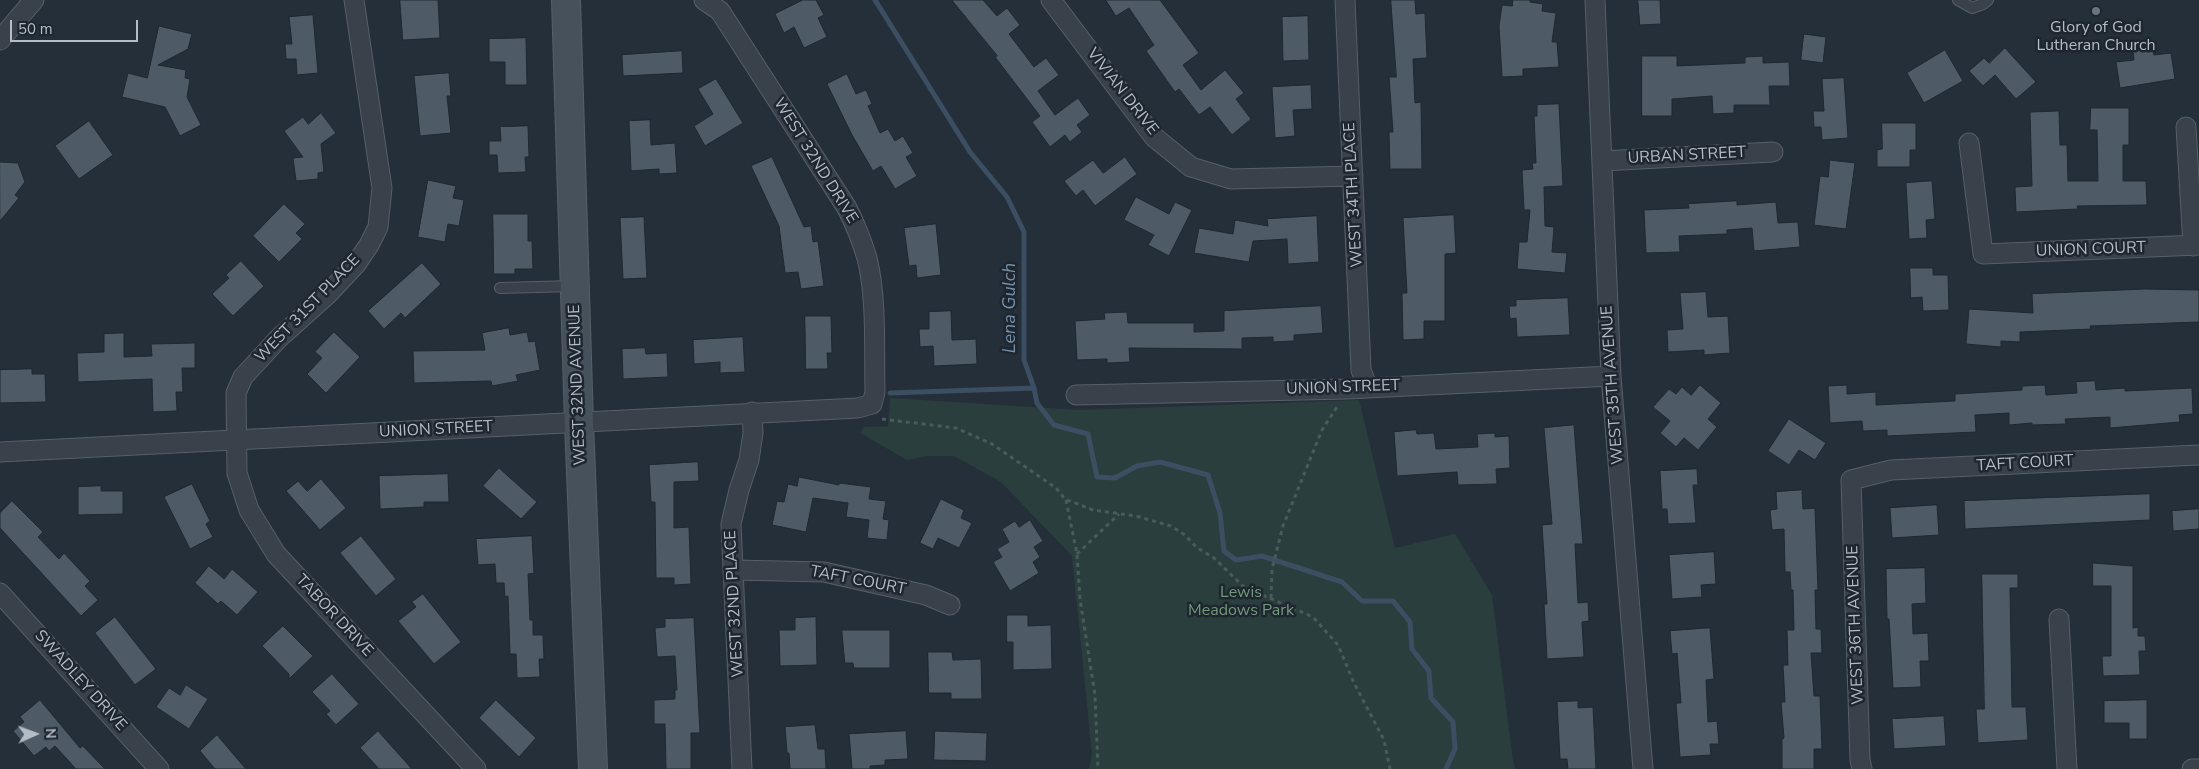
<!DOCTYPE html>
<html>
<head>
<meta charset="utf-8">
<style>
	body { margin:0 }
	#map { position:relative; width:2199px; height:769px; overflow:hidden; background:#252f39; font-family:"Nunito Sans",sans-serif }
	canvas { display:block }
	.north { position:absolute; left:10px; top:709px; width:50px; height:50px; -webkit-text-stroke:4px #1e262f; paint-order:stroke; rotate:88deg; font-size:14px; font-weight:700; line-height:20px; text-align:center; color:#b4bcc6 }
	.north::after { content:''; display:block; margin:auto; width:18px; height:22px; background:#b4bcc6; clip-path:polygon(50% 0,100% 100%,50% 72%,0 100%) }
	.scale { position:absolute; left:10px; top:20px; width:128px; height:22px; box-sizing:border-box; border:2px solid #b4bcc6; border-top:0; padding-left:6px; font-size:15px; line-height:18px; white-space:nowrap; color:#b4bcc6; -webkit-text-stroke:4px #1e262f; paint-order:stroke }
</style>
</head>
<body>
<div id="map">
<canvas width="2199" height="769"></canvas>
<div class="north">N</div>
<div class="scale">50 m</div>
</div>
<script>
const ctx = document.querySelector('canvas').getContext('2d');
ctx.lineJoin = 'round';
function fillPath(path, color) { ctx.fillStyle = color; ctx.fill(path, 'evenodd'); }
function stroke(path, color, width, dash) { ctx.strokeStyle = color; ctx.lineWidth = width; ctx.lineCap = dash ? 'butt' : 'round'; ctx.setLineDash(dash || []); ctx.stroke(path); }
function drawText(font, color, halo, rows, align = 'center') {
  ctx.font = font + ' "Nunito Sans",sans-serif'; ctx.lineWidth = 5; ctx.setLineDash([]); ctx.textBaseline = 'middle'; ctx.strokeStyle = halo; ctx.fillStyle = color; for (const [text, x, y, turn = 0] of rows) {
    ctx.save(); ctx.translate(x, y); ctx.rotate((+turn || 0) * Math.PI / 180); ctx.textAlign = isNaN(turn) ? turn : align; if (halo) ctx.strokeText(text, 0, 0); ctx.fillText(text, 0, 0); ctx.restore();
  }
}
const green = new Path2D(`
	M890 398 1079 410 1359 400 1395 548 1455 534 1492 595 1513 761 1515 769H1089L1092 755 1072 556 1001 482 954 456H927L907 460 860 433 864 427 888 426Z`);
const stream = new Path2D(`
	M875 0 970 152 1007 197 1024 232V360L1034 388 1037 403 1054 425 1088 434 1097 477 1115 478 1137 466 1160 462 1208 475 1220 513 1224 551 1236 560 1262 556 1342 582 1362 601H1393L1410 622 1412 649 1429 671 1431 698 1453 722 1455 749 1446 769
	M890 393 1034 388`);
const building = new Path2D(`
	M400 0H438L440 38 403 40Z
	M803 0H816L824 15 818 18 827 37 804 48 794 27 784 33 775 14Z
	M952 0H983L997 16 1007 8 1020 25 1009 34 1034 67 1046 58 1059 75 1038 91 1055 115 1078 98 1090 115 1077 125 1082 132 1070 142 1065 135 1050 147 1032 122 1040 116 995 57 997 56Z
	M1106 0H1160L1199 53 1183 65 1201 90 1225 70 1244 93 1236 99 1251 119 1232 135 1210 107 1199 115 1179 89 1175 92 1146 51 1154 45 1129 8 1116 16Z
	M1391 0H1415L1416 14 1425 13 1427 58 1413 59 1415 103 1421 102 1422 169H1390L1389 132H1393L1389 77H1396Z
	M1513 0H1530V2L1543 4 1542 11 1556 13 1552 42H1557L1559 67 1523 69V76L1502 77 1499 26 1502 5 1512 6Z
	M1638 0H1660L1661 24 1640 25Z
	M313 15 318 73 297 75 296 59H286L285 44H292L289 17Z
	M1308 16 1309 60 1283 61 1282 17Z
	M159 26 192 34 188 49 158 65 186 70 185 78 190 79 187 97 201 125 180 136 165 107 122 97 128 73 147 78Z
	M1804 34 1826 37 1823 63 1801 60Z
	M526 38 527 85H505V62H489V39Z
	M2005 48 2036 82 2016 99 1995 75 1983 86 1969 71 1984 58 1989 63Z
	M2153 48 2154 55 2171 53 2175 79 2120 88 2116 62 2134 60 2133 51Z
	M1945 50 1963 81 1924 103 1907 73Z
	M682 51 683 73 623 76 622 55Z
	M1642 56H1677V66L1745 63V57L1763 56V63L1789 62 1790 86H1769L1770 105H1734V113L1713 114 1712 96 1672 99V116H1642Z
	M449 73 451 96H447L451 133 420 136 414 76Z
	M847 74 856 94 866 90 872 104 868 106 880 133 888 129 895 141 903 136 913 153 906 157 917 176 895 189 881 166 873 171 852 135 827 84Z
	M1844 78 1848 138 1822 140 1821 127H1814L1813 111H1824L1822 79Z
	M716 79 743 123 705 146 694 126 713 114 698 89Z
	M1311 85 1312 109 1293 110 1295 136 1275 138 1272 87Z
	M1559 104 1563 186 1544 187 1545 226 1554 227 1552 252 1567 253 1565 273 1517 269 1519 242H1527L1530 210H1524L1522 170 1533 169 1532 163H1536L1534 116H1537V105Z
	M2091 108H2129V145H2123V181H2146L2147 205 2077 206 2078 209 2016 212 2015 187 2032 186 2030 112 2059 111 2060 145H2067L2068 181H2098L2097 130H2090Z
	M321 113 336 133 321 144 324 172 318 173V179L296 181 293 158 303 157 284 131 303 117 308 124Z
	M650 120 651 145 675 143 677 173 659 174V169L631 171 629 121Z
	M89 121 113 155 79 179 55 146Z
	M1882 123H1916V150H1910V167H1877V150L1882 149Z
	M528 126 529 157H525L526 172 498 173 497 155H489V141H501L500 127Z
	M772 157 804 227 811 226 813 242 818 241 824 286 801 289 798 272 785 273 779 226 751 166Z
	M1125 157 1137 174 1095 206 1083 190 1076 196 1064 181 1093 160 1103 173Z
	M1830 160 1855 163 1846 229 1814 225 1820 176 1828 177Z
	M0 162 18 163 25 182 15 195 19 198 0 221Z
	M428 180 456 186 453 198 464 200 459 226 448 224 445 242 418 237Z
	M1932 181 1935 219 1926 220 1927 238 1909 239 1906 183Z
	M1136 197 1169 214 1175 202 1192 210 1169 256 1148 245 1154 235 1124 220Z
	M1737 201V205L1776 202 1778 223 1798 222 1800 247 1754 251 1752 228 1727 230V234L1679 236 1680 252 1646 253 1644 210 1689 208 1688 204Z
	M284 204 305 224 296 233 302 239 279 262 253 236Z
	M493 214H528V241H532L533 269H515V274H494Z
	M1454 215 1456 253 1445 254V321H1424V339L1403 340 1402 293H1407L1403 218Z
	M1317 216 1319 262 1288 264 1287 239 1253 241 1249 262 1194 253 1199 228 1233 234 1235 220 1268 226 1267 219Z
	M644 217 647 278 623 279 620 218Z
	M936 224 941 275 917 278 916 265 909 266 904 228Z
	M241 261 264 286 233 316 212 294 229 278 226 275Z
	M422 263 441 284 405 318 401 313 384 329 368 311Z
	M1910 268H1933V275H1948L1949 310 1923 311 1922 297 1911 298Z
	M2145 289 2199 290V322L2090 326 2091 329 2020 332V342L2001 341V347L1966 344 1969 309 2033 313 2032 294Z
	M1706 292 1708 317 1728 316 1730 353 1704 355V350L1668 352 1667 330 1683 329 1680 293Z
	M1568 298 1570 335 1517 337 1516 318 1510 319 1509 306H1516V300Z
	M1321 306 1323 333 1294 335V341L1273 342V337L1242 338V349L1129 348 1130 362 1107 363V359L1077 360 1075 321 1105 319 1104 313 1127 312 1128 323H1194V332L1224 331V311Z
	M951 311 952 340 976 339 977 364 934 366 933 346 920 347 919 329H929V312Z
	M805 316H831L832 353H827L828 369H806Z
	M509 328 510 335 527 332 529 342 535 341 540 370 516 375 518 381 492 386 491 381 414 383 413 351 485 350 482 333Z
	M334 332 360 357 326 393 307 374 322 358 315 352Z
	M124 333V357L152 356 151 344 195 343V368H182L183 392H176L177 411 153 412 152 379 78 382 77 353 104 352V334Z
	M743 337 745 372 720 373V362L694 364 693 340Z
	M645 348 646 354 667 353 668 377 623 379 622 349Z
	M32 369V374H45L46 402 0 403V370Z
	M2095 381 2096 390 2125 388V391L2192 388 2193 414 2179 415 2180 422 2110 428V417L2065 419 2066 424 2032 425V423L2009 425V413L1975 415 1976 432 1887 436V430L1863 431 1862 421 1830 423 1828 386 1847 385V394L1876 392V405L1955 401V394L2022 390V386L2045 385 2046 395 2077 393 2076 382Z
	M1700 385 1721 403 1708 419 1717 427 1698 450 1684 438 1676 447 1660 433 1670 421 1653 407 1669 389 1676 394 1682 387 1691 395Z
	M1789 419 1826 443 1815 460 1799 450 1789 465 1768 451Z
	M1574 425 1583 544H1575L1578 603 1588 602 1589 621 1582 622 1584 657 1547 659 1544 604H1547L1542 525 1552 524 1544 428Z
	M1416 430 1417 434 1434 433 1436 449 1478 447 1477 434 1495 433V437L1509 436 1510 468 1496 469 1497 484 1458 485 1457 472 1397 476 1394 432Z
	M698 462 699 481 674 482V528L689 527 691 584 674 585V578H656L655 502H651L649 465Z
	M499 468 537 502 521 519 483 486Z
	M1697 469 1698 485H1693L1696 523 1668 524 1667 509H1662L1660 471Z
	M448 474 449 502H424V507L380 509 379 476Z
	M799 477 839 485V483L871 487 869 499 886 501 883 519 889 520 887 540 867 538 869 520 846 517 848 503 813 498 806 532 772 525 777 501 784 502 788 484 797 486Z
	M321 479 346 508 320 530 286 491 298 481 307 491Z
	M192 484 210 521 206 524 213 537 190 549 164 497Z
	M101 486V491H123V514L78 515V487Z
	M1802 490 1803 509 1815 508 1818 590H1815L1816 629H1821L1822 653H1811L1814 696H1820L1822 749H1814V769H1782V739L1784 738 1781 702H1785L1783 665H1788L1787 630H1794L1793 590H1791L1790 572H1785L1784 529 1772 530 1770 510 1777 509 1776 492Z
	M2150 494V520L1965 529 1964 501Z
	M941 499 964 510 961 518 972 523 959 548 938 538 933 549 920 543Z
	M12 501 43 532 38 537 59 559 64 553 90 581 85 586 98 600 81 616 0 528V513Z
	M1937 505 1939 535 1892 538 1890 508Z
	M2199 509V529L2173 531 2172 511Z
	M1030 520 1043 541 1034 547 1040 557 1033 562 1039 573 1010 591 993 562 1002 557 997 549 1009 542 1002 529 1015 521 1019 527Z
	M361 536 396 579 376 596 340 553Z
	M532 536 534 573 528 574 530 620H533V635H543L544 659H539L540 677 517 678 516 654H510L508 596 505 597 504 583H496L495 564 478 565 476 539Z
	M1714 552 1716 584 1701 585 1702 597 1672 599 1669 555Z
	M2093 563 2133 566V628L2138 627V636H2145L2146 651H2139L2140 675 2103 676 2102 656H2111V586H2093Z
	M209 566 224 579 232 569 258 592 237 615 221 601 218 604 195 583Z
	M1925 568 1926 603 1912 604 1913 634 1928 633 1929 661H1920L1921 687 1893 688 1889 619H1887L1886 569Z
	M1982 574H2018V588H2010L2012 707H2026L2028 740 1978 743 1976 709H1984Z
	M423 594 461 642 434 664 398 621 416 607 412 602Z
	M1007 615H1028V626L1051 625 1052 669 1013 670V642H1007Z
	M115 617 156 669 135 685 95 633Z
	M816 617 817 665 780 666 779 630H795V618Z
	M694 618 700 733H691V769H666L665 724H654V700L675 699V690H677L675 656 657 657 655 628 665 627V619Z
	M283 626 313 656 289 679V674L262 646Z
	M1710 628 1714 679 1706 680 1708 722 1717 721 1719 744H1710L1711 755 1680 757 1676 703H1681L1677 653 1672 654 1670 631Z
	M842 630H890V668H854L853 663H845Z
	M928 652H952L953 660 981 659 982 699H951V693H929Z
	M332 674 359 704 336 725 326 714 330 711 312 692Z
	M186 685 208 699 189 729 156 707 169 688 180 695Z
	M40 700 80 748 83 746 105 769H76L55 746 49 751 46 747 34 756 13 731 24 722 20 717Z
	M496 700 536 738 519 757 479 718Z
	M2147 700V739H2129V723H2104V701Z
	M1578 701V708L1593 707 1596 769H1568L1567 759H1560L1557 702Z
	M1944 716 1946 746 1894 749 1892 719Z
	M815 725 818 749H825L826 769H790L789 753H787L785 727Z
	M378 731 412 769H379L360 748Z
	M906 731 908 759 885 760V765L870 766V769H852L849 734Z
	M935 731 987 733 986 761 934 760Z
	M217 735 246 769H215L200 751Z`);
const path = new Path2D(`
	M882 419 956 428 992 444 1056 488 1065 499 1093 510 1136 516 1171 526 1185 535 1196 547 1214 558 1244 587 1313 617 1338 645 1354 683 1384 740 1390 769
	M1066 500 1077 554 1080 599 1095 695 1098 769
	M1077 554 1119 514
	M1271 598 1272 569 1283 526 1322 430 1337 407`);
const lane = new Path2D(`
	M1958 0 1972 8 1983 4 1988 0
	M500 288 574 286`);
const street = new Path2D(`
	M354 0 382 188 378 227 369 245 356 264 327 295 279 338 243 377 236 393 237 473 249 510 276 554 476 769
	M1051 0 1154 137 1191 167 1231 179 1353 176
	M1345 0 1361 370 1368 388
	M1595 0 1611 376 1643 769
	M0 40 34 0
	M2186 127 2193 246
	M1969 143 1983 254 2199 245
	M1602 161 1773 152
	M1076 395 1347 389 1611 376
	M0 452 858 408 872 404 875 392C874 351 877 298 867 258 862 241 855 224 847 208L720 11 704 0
	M734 570 824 572 926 595 950 605
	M0 593 159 769
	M2059 619 2067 769
	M742 769 731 524 739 490 749 460 753 433 752 412
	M1862 769 1860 760 1851 480 1891 470 2199 455
	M2192 769H2199`);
const secondary = new Path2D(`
	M566 0 579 423 593 769`);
const markers = [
	[2096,11,5,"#6b7280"]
];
const poiNames = [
	["Glory of God",2096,28],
	["Lutheran Church",2096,46]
];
const streetNames = [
	["VIVIAN DRIVE",1122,92,52],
	["URBAN STREET",1687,156,-3],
	["WEST 32ND DRIVE",815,161,58],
	["WEST 34TH PLACE",1354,195,-93],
	["UNION COURT",2091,250,-2],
	["WEST 31ST PLACE",308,309,-46],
	["WEST 32ND AVENUE",578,385,-92],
	["WEST 35TH AVENUE",1613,385,-94],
	["UNION STREET",1343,388,-2],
	["UNION STREET",436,430,-3],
	["TAFT COURT",2025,464,-3],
	["TAFT COURT",858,581,11],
	["WEST 32ND PLACE",735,604,-93],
	["TABOR DRIVE",334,616,47],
	["WEST 36TH AVENUE",1856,625,-92],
	["SWADLEY DRIVE",80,681,48]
];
const parkNames = [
	["Lewis",1241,593],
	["Meadows Park",1241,611]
];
const waterNames = [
	["Lena Gulch",1011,308,-90]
];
fillPath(green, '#2a3e3d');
stroke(stream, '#3c4e61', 5);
fillPath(building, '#4e5a65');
stroke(building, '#202831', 1);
stroke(lane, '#575f68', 12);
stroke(street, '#575f68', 21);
stroke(secondary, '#575f68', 30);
stroke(path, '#495b5c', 3, [4, 4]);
stroke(lane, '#39414a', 10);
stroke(street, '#39414a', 19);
stroke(secondary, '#47515c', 28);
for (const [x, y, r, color] of markers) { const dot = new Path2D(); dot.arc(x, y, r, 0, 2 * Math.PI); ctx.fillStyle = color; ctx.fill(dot); stroke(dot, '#1e262f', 2); }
drawText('16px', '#b4bcc6', '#1e262f', poiNames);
drawText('16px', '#b4bcc6', '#1e262f', streetNames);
drawText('16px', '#74997a', '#1e262f', parkNames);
drawText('italic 18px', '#778fa6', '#1e262f', waterNames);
</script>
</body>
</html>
